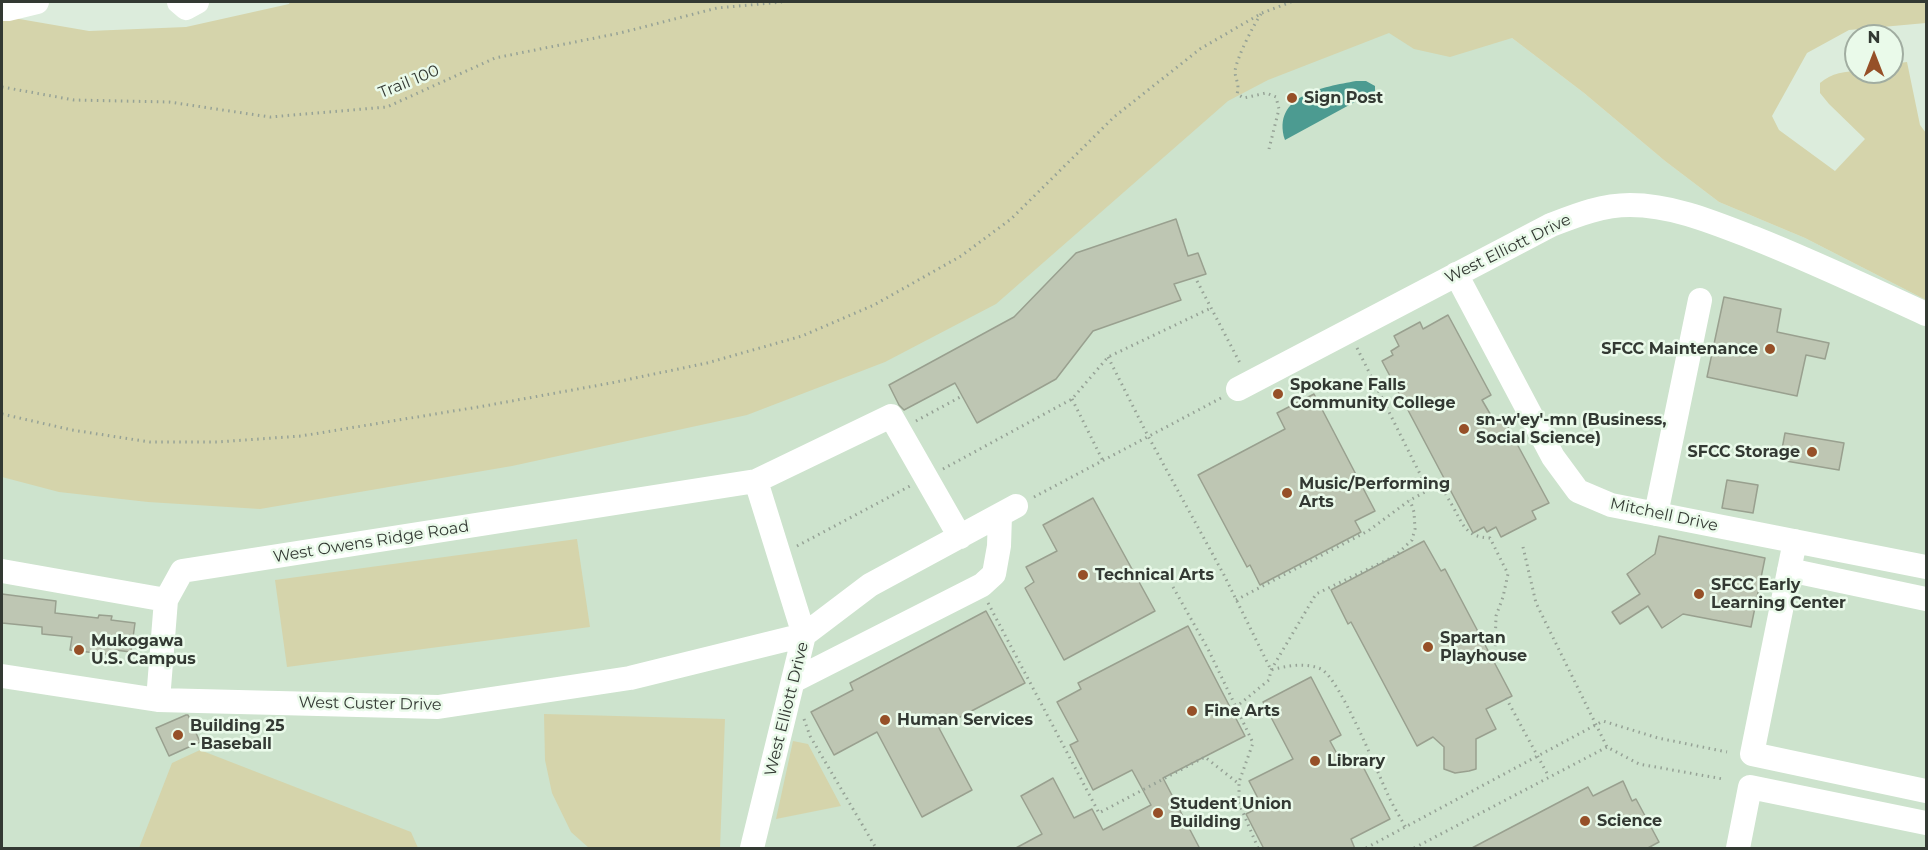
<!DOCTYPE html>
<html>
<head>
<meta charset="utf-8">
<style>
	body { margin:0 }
	#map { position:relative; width:1928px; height:850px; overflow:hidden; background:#dcecdc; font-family:Montserrat,sans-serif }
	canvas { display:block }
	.frame { position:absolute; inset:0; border:3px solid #333933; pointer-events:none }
	.north { position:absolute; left:1844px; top:24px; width:60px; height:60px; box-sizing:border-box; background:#eafaea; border:2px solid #a1ada1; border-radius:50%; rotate:0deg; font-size:16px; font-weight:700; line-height:24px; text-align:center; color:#333933 }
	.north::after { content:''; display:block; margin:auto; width:21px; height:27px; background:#965028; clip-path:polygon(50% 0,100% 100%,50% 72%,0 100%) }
</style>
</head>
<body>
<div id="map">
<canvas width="1928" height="850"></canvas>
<div class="frame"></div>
<div class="north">N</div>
</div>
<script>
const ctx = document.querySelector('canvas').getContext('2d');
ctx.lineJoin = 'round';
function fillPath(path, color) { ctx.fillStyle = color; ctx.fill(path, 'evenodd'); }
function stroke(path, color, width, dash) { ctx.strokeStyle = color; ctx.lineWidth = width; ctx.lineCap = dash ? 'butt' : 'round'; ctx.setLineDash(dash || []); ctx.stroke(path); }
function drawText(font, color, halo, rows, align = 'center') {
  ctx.font = font + ' Montserrat,sans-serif'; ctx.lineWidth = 5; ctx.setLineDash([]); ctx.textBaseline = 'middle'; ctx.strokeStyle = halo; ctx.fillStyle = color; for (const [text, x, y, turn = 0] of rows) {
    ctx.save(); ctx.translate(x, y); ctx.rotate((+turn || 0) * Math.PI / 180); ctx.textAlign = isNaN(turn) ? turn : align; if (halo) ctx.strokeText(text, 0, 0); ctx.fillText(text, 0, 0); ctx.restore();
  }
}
const built = new Path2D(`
	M1308 22 1512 38 1584 93 1665 161 1719 202 1805 238 1926 300V848H2V423Z`);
const green = new Path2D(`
	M290 2H1926V23L1849 30 1807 53 1772 116 1779 130 1835 171 1865 139 1829 104 1820 93V83C1839 66 1868 72 1892 72V64L1907 62 1920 125 1926 133V300L1805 238 1719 202 1665 161 1584 93 1512 38 1450 57 1414 49 1389 33 1268 80 1228 101 996 304 885 362 747 415 512 466 260 509 148 502 59 492 2 477V16L89 31 186 27 289 4Z
	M577 539 590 627 287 667 275 580Z
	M544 714 725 719 720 848H589L571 832 552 793 545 760Z
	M793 741 808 744 841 806 776 819Z
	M200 750 411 832 418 848H139L172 763Z`);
const water = new Path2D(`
	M1356 81H1366L1375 86V91L1285 140C1271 95 1324 87 1356 81Z`);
const building = new Path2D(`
	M1176 219 1188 256 1198 253 1206 274 1174 284 1181 300 1093 331 1056 379 977 423 955 383 904 410 899 405 889 385 1014 317 1076 253Z
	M1724 297 1781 309 1777 332 1829 343 1825 359 1806 355 1797 396 1707 377Z
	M1448 315 1491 395 1482 400 1496 424 1504 420 1549 503 1532 511 1536 519 1501 537 1496 527 1487 532 1484 527 1473 533 1382 361 1393 355 1391 351 1399 346 1394 336 1420 322 1423 329Z
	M1314 394 1375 511 1355 521 1361 532 1260 585 1250 565 1247 567 1198 475 1285 429 1277 413Z
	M1785 433 1844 443 1839 470 1780 460Z
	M1727 480 1758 485 1753 513 1722 508Z
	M1093 498 1155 611 1064 660 1025 588 1034 582 1026 567 1057 551 1043 525Z
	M1659 536 1765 558 1751 627 1683 614 1662 628 1648 606 1620 624 1612 612 1640 594 1627 574 1655 554Z
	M1424 541 1441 571 1445 569 1512 696 1486 709 1496 729 1476 739V769L1469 771 1455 773 1444 769V747L1433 737 1417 746 1351 622 1348 624 1331 590Z
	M2 594 56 601 55 613 98 618 99 615 112 616 111 620 135 623 131 652 115 650 114 655 70 650 72 637 42 634V627L2 623Z
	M986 611 1025 683 939 728 972 790 922 817 877 732 834 755 811 712 853 690 850 683Z
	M1188 626 1245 736 1163 778 1200 849H1014L1042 834 1021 796 1053 778 1074 818 1092 809 1103 830 1151 805 1132 770 1093 790 1070 745 1078 741 1057 702 1081 689 1078 683Z
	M1311 677 1341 735 1330 741 1342 763 1357 755 1390 819 1351 839 1355 849H1264L1246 814 1262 806 1249 781 1293 759 1263 702Z
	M186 715H188L200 742 169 756 156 728Z
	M1623 781 1632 801 1636 799 1659 842 1646 849H1470L1588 787 1593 796Z`);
const path = new Path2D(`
	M1261 14C1253 26 1237 57 1235 71 1235 79 1240 84 1237 94L1244 98 1266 93 1276 97 1279 109 1269 149
	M2 87 74 100 169 102 270 117 387 107 495 58 620 33 717 8 782 2
	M1197 281 1241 365
	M1357 348 1428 490
	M1108 357 1148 436 1224 575 1271 670C1286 666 1305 662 1321 669 1340 679 1377 771 1388 795 1393 806 1400 817 1406 828
	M1072 399 1103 461
	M2 414 72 430 150 442H217L301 436 484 406 611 383 707 363 802 336 874 305 961 256 1011 219 1114 117 1200 49 1262 13 1291 2
	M916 421 962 396
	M943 469 1072 399 1108 357 1211 308
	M1034 497 1221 398
	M797 546 910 486
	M1523 547 1536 603 1607 747 1639 764 1723 779
	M1173 587 1208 649 1236 707
	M1236 600 1368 531 1410 500 1440 484C1444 491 1448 498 1452 505 1463 524 1465 537 1490 538L1508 574 1503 597 1496 616 1495 649
	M988 603 1099 813 1205 757 1239 784
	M1506 698 1549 777
	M804 719 810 736 876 848
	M1258 848 1239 803V782L1253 743 1236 707 1269 680 1271 670 1316 594 1395 556 1412 540 1415 529 1414 512 1410 500
	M1366 848 1603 721 1658 738 1727 752
	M1414 848 1607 747`);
const minor = new Path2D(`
	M179 2 186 8 197 2
	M2 9H8L37 2
	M1456 274 1553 457 1578 491 1611 505 1926 567
	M1238 389 1551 225C1577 215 1602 205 1630 205 1673 205 1715 223 1754 238 1812 261 1869 288 1926 314
	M756 481 804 635
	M1656 514 1700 300
	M1795 541 1752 754 1926 791
	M1789 570 1926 599
	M2 571 166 600 182 571 756 481 891 416 960 537
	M2 676 158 700 438 707 630 678 804 635
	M793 681 982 585 994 574 999 546 1000 515
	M158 700 166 600
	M752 848 804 635 870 585 1016 506
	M1738 848 1750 787 1926 823`);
const markers = [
	[1292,98,6,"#965028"],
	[1770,349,6,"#965028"],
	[1278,394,6,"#965028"],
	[1464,429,6,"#965028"],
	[1812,452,6,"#965028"],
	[1287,493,6,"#965028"],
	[1083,575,6,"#965028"],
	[1699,594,6,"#965028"],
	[1428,647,6,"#965028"],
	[79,650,6,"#965028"],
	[1192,711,6,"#965028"],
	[885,720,6,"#965028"],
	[178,735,6,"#965028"],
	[1315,761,6,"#965028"],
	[1158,813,6,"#965028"],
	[1585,821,6,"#965028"]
];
const streetNames = [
	["Trail 100",409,82,-22],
	["West Elliott Drive",1508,249,-26],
	["Mitchell Drive",1664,515,12],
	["West Owens Ridge Road",371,542,-9],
	["West Custer Drive",370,704,1],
	["West Elliott Drive",787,709,-76]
];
const poiNames = [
	["Sign Post",1304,98],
	["SFCC Maintenance",1758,349,"right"],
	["Spokane Falls",1290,385],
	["Community College",1290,403],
	["sn-w'ey'-mn (Business,",1476,420],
	["Social Science)",1476,438],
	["SFCC Storage",1800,452,"right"],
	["Music/Performing",1299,484],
	["Arts",1299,502],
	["Technical Arts",1095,575],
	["SFCC Early",1711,585],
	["Learning Center",1711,603],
	["Spartan",1440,638],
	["Playhouse",1440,656],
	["Mukogawa",91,641],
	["U.S. Campus",91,659],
	["Fine Arts",1204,711],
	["Human Services",897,720],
	["Building 25",190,726],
	["- Baseball",190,744],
	["Library",1327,761],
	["Student Union",1170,804],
	["Building",1170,822],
	["Science",1597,821]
];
fillPath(built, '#cde3cd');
fillPath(green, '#d5d4ab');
fillPath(water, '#4c9b91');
fillPath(building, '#bec6b3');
stroke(building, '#99a08f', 1.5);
stroke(path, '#96a296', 3, [1.5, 4.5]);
stroke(minor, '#fff', 24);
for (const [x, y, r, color] of markers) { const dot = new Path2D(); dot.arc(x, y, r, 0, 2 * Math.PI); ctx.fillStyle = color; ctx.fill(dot); stroke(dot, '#eafaea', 2); }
drawText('16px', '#333933', '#eafaea', streetNames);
drawText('bold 16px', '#333933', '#eafaea', poiNames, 'left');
</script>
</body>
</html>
